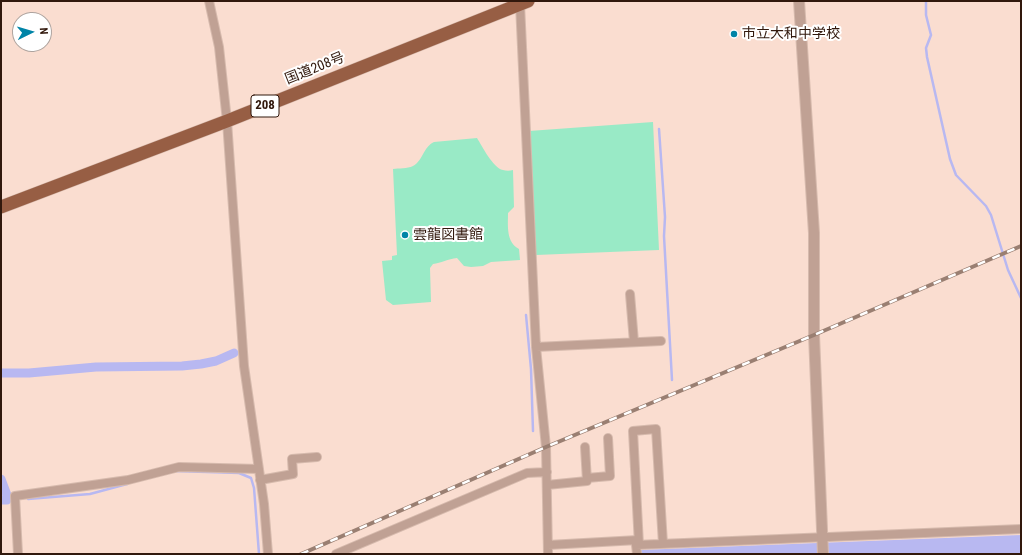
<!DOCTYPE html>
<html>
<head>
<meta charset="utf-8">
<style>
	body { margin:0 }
	#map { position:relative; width:1022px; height:555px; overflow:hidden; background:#faddd0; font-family:"Roboto Condensed",sans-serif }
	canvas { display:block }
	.frame { position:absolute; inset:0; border:2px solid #31180c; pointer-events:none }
	.north { position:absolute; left:12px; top:12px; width:40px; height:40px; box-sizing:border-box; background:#fff; border:1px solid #ada39e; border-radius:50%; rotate:85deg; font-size:11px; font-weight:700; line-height:16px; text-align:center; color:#31180c }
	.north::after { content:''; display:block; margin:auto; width:14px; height:18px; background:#0084a7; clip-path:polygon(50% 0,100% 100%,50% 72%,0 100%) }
</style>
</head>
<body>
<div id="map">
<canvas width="1022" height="555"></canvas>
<div class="frame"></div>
<div class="north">N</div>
</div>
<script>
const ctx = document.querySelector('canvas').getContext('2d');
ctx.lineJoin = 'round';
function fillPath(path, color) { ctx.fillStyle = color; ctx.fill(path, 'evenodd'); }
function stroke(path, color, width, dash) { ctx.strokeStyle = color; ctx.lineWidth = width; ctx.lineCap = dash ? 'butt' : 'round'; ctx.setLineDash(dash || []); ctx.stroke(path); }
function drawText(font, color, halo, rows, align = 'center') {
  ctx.font = font + ' "Roboto Condensed","Noto Sans JP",sans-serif'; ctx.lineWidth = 4; ctx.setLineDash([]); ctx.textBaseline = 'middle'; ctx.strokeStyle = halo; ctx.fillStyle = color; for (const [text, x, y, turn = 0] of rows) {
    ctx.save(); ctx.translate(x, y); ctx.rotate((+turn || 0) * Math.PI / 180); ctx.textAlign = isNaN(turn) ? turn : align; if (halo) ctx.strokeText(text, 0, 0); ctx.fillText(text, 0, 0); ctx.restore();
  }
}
const green = new Path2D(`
	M653 122 659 250 536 255 529 131Z
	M477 138C482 146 493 168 503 170 506 171 510 171 513 170L514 207 508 213C508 226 506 242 519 249L520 260 491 262 483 266 471 267 464 266 457 258C448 259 441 263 433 264L430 268 431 302 393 305 386 300 382 261 392 260V256L397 255 393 169C399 168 407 169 413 166 423 161 423 147 434 142Z`);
const water = new Path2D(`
	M1021 535V554H640V550Z`);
const stream = new Path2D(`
	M926 1V15L931 35 926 48 927 57 950 159 956 175 986 206 991 215 1008 270 1021 298
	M659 129 665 217 664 236 672 380
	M526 315 531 369 533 431
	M175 471 239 473 251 478 254 488 259 554
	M28 499 90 494 127 484`);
const canal = new Path2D(`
	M1 373H29L96 367 182 366 201 364 216 361 234 353
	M1 479 7 495V500H1`);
const minor = new Path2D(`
	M209 1 219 47 227 121 244 366 264 504 268 554
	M520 4 536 347 546 447 548 554
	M630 294 634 342
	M536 347 661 341
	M587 478 610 476 608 438
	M260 480 293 474 292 459 317 457
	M547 485 587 481 585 447
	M548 545 638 540
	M639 545 633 431 656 429 663 544
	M18 554 15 496 128 480 179 467 259 469
	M336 554 527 473 547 472
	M637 554 636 545 1021 529`);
const tertiary = new Path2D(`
	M799 1 814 233V335L823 554`);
const trunk = new Path2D(`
	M1 207 227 121 528 1`);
const rail = new Path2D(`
	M301 554 546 447 814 335 1021 246`);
const markers = [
	[734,34,4,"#0084a7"],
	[405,235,4,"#0084a7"]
];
const shields = [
	[265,106,28]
];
const shieldNames = [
	["208",265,106]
];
const poiNames = [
	["市立大和中学校",742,34],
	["雲龍図書館",413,235]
];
const streetNames = [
	["国道208号",315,69,-22]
];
fillPath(green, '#99eac6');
fillPath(water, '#b8b8f1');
stroke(stream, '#b8b8f1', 2.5);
stroke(canal, '#b8b8f1', 9);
stroke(minor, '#d6baad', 10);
stroke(tertiary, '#d6baad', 12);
stroke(trunk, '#d6baad', 14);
stroke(minor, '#c0a194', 8);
stroke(tertiary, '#c0a194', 10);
stroke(trunk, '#975e44', 13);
stroke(rail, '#9a7f72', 4);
stroke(rail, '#fff', 2.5, [8]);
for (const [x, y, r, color] of markers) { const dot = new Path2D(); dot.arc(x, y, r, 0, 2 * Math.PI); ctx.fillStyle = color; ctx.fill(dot); stroke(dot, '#fff', 1.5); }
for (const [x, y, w] of shields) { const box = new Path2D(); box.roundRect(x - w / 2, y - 11, w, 22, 3); ctx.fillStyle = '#fff'; ctx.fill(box); stroke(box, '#31180c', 1); }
drawText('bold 13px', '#31180c', null, shieldNames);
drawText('14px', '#31180c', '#fff', poiNames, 'left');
drawText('14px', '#31180c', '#fff', streetNames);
</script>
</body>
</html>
